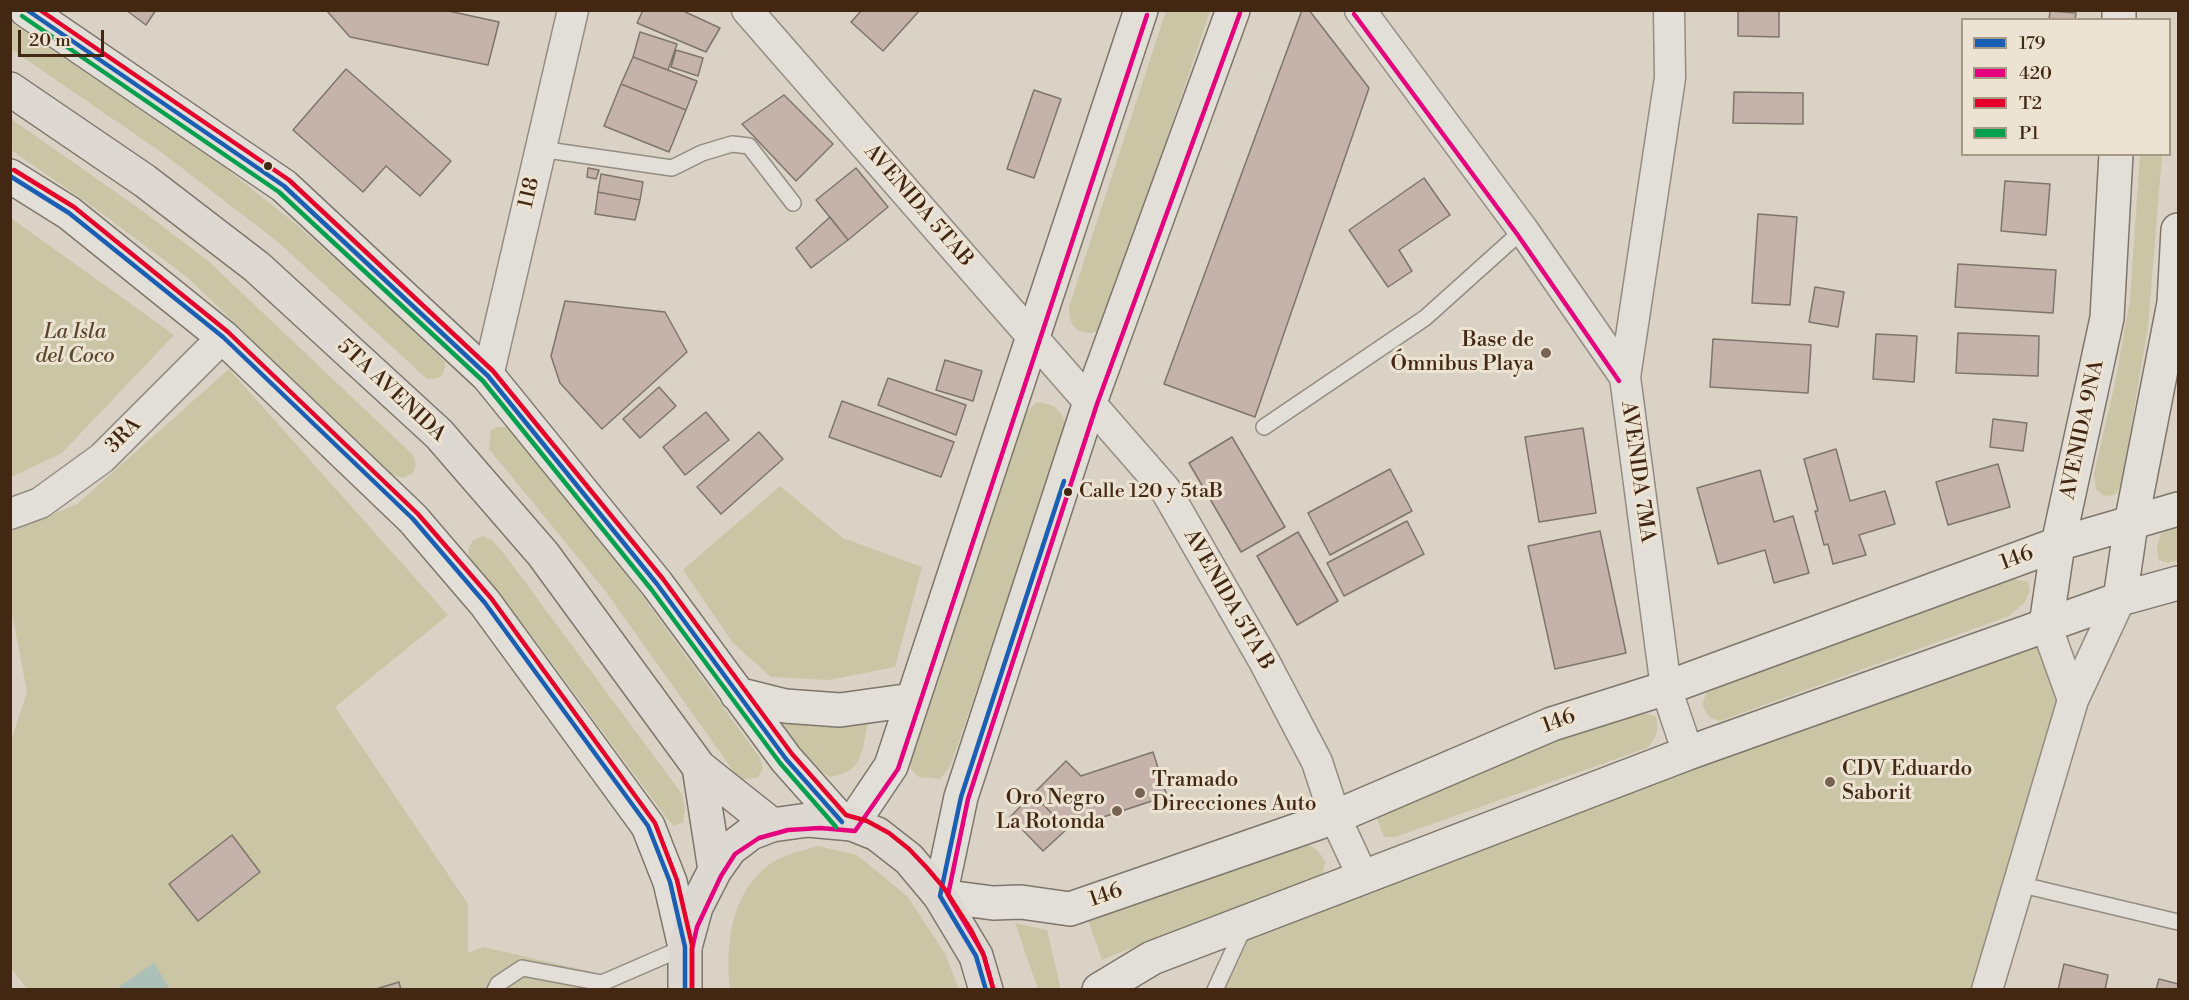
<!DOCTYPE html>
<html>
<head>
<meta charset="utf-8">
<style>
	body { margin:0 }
	#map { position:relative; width:2189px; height:1000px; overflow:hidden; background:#dad2c4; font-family:"Libre Bodoni",serif }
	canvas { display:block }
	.frame { position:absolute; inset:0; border:12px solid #422713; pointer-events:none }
	.legend { position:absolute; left:1961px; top:18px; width:210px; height:138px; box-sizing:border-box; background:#ece3d3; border:2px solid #a89886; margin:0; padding:8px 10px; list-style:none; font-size:18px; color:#422713 }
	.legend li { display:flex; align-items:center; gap:12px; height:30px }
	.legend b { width:30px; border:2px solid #a89886 }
	.scale { position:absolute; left:18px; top:30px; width:86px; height:27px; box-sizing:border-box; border:3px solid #422713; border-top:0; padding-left:8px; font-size:18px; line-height:21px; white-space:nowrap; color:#422713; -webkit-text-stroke:4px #ece3d3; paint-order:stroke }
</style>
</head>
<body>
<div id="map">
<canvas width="2189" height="1000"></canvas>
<div class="frame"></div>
<ul class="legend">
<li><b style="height:8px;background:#1a5fb4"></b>179</li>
<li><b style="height:8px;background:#e5007d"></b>420</li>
<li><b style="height:8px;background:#e4002b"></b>T2</li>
<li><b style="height:8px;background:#03a04e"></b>P1</li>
</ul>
<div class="scale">20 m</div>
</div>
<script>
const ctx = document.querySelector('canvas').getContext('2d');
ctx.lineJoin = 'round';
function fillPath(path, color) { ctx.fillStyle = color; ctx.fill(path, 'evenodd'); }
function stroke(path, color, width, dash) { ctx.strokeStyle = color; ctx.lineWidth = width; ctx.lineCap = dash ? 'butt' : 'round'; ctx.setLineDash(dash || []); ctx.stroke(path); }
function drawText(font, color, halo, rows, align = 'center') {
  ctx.font = font + ' "Libre Bodoni",serif'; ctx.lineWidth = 6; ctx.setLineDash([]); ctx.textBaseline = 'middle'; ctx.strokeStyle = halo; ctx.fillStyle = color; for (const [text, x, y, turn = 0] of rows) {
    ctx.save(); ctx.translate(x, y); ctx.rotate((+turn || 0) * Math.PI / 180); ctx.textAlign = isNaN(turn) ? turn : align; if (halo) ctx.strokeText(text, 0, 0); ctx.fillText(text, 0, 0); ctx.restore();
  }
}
const green = new Path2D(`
	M1166 11H1210L1102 331C1081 336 1069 331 1069 307Z
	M11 22 222 165 297 225 380 300 445 362C445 376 441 379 427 379L278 242 161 152 11 49Z
	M10 118 137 207 207 260 413 455 416 465 412 474 403 478 392 474 187 277 96 209 11 150Z
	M2140 155H2162L2148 327 2121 486 2115 495 2104 496 2096 489 2094 473 2114 388 2130 300Z
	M11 218 174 335 62 453 11 477Z
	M229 369 448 615 335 707 468 904V953L483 947 597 973 593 989 28 990 11 968V741L27 692 11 608V532L77 504Z
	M1037 402C1058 405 1061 410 1067 429L950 767 940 779 919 777 911 769 909 757 1027 411Z
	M498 427H508L603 542 760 758 763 769 757 778 743 779 734 772 607 593 489 449 491 430Z
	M780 486 843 538 922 567 895 667 829 680 771 677 733 643 683 570Z
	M2178 525V560L2168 563 2158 560 2157 546 2161 534Z
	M483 536 492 540 508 559 682 794 685 810 683 822 674 826 665 816 535 640 468 555 469 547 473 540Z
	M2011 579 2028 581 2030 591 2024 603 2009 616 1720 721 1710 718 1702 705 1708 689Z
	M2046 625 2073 700 1987 989 1215 990 1245 923Z
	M1650 714 1656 717C1659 731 1657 737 1647 748L1395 837H1384L1377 819 1376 806 1394 793 1636 715Z
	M779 718 868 722C861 752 865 771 830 777L809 764Z
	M1308 844 1318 851 1325 862 1323 873 1313 883 1126 950 1102 960 1088 919Z
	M818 846 857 855 908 897 945 954 959 989H730C725 945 731 892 770 864 784 854 802 851 818 846Z
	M1015 923 1047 930 1060 986 1058 989H1038Z`);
const water = new Path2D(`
	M154 963 170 989H116Z`);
const building = new Path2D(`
	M126 10H156L146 25Z
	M326 10H444L499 22 488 65 350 37Z
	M643 10H681L720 28 706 52 637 23Z
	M862 10H920L883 51 851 22Z
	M1302 10H1309L1369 88 1255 417 1164 384Z
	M1738 10H1779V37L1738 36Z
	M2050 11 2076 13 2075 20H2049Z
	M640 32 677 44 668 70 633 57Z
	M676 50 703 58 698 76 671 67Z
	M633 57 697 81 686 110 621 84Z
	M346 69 451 161 420 196 386 166 363 192 293 130Z
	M621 84 686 110 669 152 604 126Z
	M1034 90 1061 99 1034 178 1007 169Z
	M1734 92 1803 93V124L1733 123Z
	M784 95 833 144 796 181 742 124Z
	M588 168 599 170 596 179 587 177Z
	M856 168 888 207 848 240 816 200Z
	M601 174 643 182 640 200 598 192Z
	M1424 178 1450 215 1399 250 1412 271 1388 287 1349 230Z
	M2005 181 2050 184 2046 235 2001 231Z
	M598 192 640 200 635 220 595 214Z
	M1758 214 1797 217 1790 305 1752 303Z
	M830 217 848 240 811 268 796 248Z
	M1958 264 2056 270 2053 313 1955 307Z
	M1815 287 1844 292 1838 327 1809 322Z
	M565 301 665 312 687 352 602 429 560 383 551 356Z
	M1958 333 2039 336 2038 376 1956 373Z
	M1876 334 1917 336 1914 382 1873 379Z
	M1713 339 1811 345 1808 393 1710 387Z
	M945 360 982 371 973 401 936 390Z
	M888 378 966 405 956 435 878 405Z
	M659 387 676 406 640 438 623 419Z
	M842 401 954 442 941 477 829 437Z
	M706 412 729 440 685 475 663 447Z
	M1993 419 2027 423 2023 451 1990 447Z
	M1583 428 1596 513 1539 522 1525 437Z
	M759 432 783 459 721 514 697 487Z
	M1232 437 1285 527 1241 552 1189 463Z
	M1836 449 1850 501 1885 491 1895 524 1859 535 1866 555 1833 564 1828 544 1824 545 1815 511H1818L1804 459Z
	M1998 464 2010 507 1948 525 1936 482Z
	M1390 469 1412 511 1330 555 1308 513Z
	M1760 470 1774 522 1793 516 1809 573 1774 583 1765 550 1718 564 1697 488Z
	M1407 521 1424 554 1344 596 1327 563Z
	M1600 531 1626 653 1555 669 1528 546Z
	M1298 532 1338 601 1297 625 1257 556Z
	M1153 752 1167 796 1067 829 1033 794 1066 761 1081 776Z
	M1033 794 1067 829 1043 851 1010 817Z
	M232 835 260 872 198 921 169 884Z
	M2064 964 2108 975 2105 990H2058Z
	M2159 979 2178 984V990H2156Z
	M399 982 401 990H373Z`);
const lane = new Path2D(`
	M540 149 672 168 702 153 732 144 749 146 793 203
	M1264 427 1425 318 1523 230
	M2018 884 2178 922
	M495 990 498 984 522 968 602 983 685 947
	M1215 990 1244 927`);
const street = new Path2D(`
	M747 10 1165 489 1264 661 1317 762 1335 817 1363 877
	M1360 10 1523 230 1625 377
	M1669 10 1670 78 1625 377 1666 688 1688 753
	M488 376 573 10
	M10 514 40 503 102 458 223 337
	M2046 625 2073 700
	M1987 990 2073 700 2120 599`);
const secondary = new Path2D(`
	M26 10 284 186 488 376 657 584 786 759 842 822
	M1233 10 1090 402 961 797 940 896 993 903 1021 902 1070 909 1335 817 1552 724 1666 688 2058 544 2178 509
	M2119 10V20
	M10 176 69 213 223 337 413 519 485 603 648 826 670 882 685 947
	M2120 599 2131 524 2174 303 2178 230
	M2046 625 2058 544 2107 318 2116 154
	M737 694 785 706 840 710 912 700
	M852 824 891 766 1141 10
	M1099 990 1152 958 1688 753 2120 599 2178 583`);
const highway = new Path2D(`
	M10 89 145 181 257 267 439 434 543 554 699 767 772 825
	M699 767 715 870
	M685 990V947L696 907 715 870 730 849 751 833 772 825 808 820 852 824 877 834 909 859 940 896 976 956 986 990`);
const bus1 = new Path2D(`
	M27 10 284 186 488 376 657 584 786 759 842 822
	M10 176 69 213 223 337 413 519 485 603 648 826 670 882 685 947V990
	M986 990 976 956 940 896 961 797 1064 481`);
const bus2 = new Path2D(`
	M1354 14 1517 234 1619 381
	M993 988 983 953 948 895 968 799 1097 404 1240 13
	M692 990V949L697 927 721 876 735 854 759 838 788 830 820 828 855 831 898 769 1147 15`);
const bus3 = new Path2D(`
	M40 10 289 180 493 371 663 579 792 754 846 815 867 821 889 833 909 849 927 868 944 888 971 930 984 956 993 988
	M14 170 74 207 228 332 418 514 491 598 655 823 677 880 692 945V990`);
const bus4 = new Path2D(`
	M22 16 279 192 483 381 651 589 780 763 836 827`);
const markers = [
	[268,166,5,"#422713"],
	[1546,353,6,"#776351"],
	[1068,492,5,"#422713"],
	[1830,782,6,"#776351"],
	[1140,793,6,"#776351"],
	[1117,811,6,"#776351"]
];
const busNames = [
	["Calle 120 y 5taB",1079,492]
];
const streetNames = [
	["118",530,193,-77],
	["AVENIDA 5TAB",918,206,49],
	["5TA AVENIDA",391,391,43],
	["AVENIDA 9NA",2083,430,-78],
	["3RA",124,436,-45],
	["AVENIDA 7MA",1637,472,82],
	["146",2017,559,-20],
	["AVENIDA 5TA B",1228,600,60],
	["146",1559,722,-20],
	["146",1106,896,-19]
];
const parkNames = [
	["La Isla",75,333],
	["del Coco",75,357]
];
const poiNames = [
	["Base de",1534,341],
	["Ómnibus Playa",1534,365],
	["CDV Eduardo",1842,770,"left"],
	["Saborit",1842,794,"left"],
	["Tramado",1152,781,"left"],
	["Direcciones Auto",1152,805,"left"],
	["Oro Negro",1105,799],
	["La Rotonda",1105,823]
];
fillPath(green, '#c9c5a5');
fillPath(water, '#aac0b9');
fillPath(building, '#c5b3ab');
stroke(building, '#7e756b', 1.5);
stroke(lane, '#948c82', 18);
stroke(street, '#948c82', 33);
stroke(secondary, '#7e756b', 36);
stroke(highway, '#7e756b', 36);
stroke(lane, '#e2dfd8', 15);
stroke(street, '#e2dfd8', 30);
stroke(secondary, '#e2dfd8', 33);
stroke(highway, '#ddd9d2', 33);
stroke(bus1, '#1a5fb4', 4.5);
stroke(bus2, '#e5007d', 4.5);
stroke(bus3, '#e4002b', 4.5);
stroke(bus4, '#03a04e', 4.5);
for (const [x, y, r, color] of markers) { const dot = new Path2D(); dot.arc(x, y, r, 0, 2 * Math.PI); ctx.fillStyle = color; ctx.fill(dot); stroke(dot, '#ece3d3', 2); }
drawText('20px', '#422713', '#ece3d3', busNames, 'left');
drawText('21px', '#422713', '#ece3d3', streetNames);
drawText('italic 21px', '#5a452b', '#ece3d3', parkNames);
drawText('21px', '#422713', '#ece3d3', poiNames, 'right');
</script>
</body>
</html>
